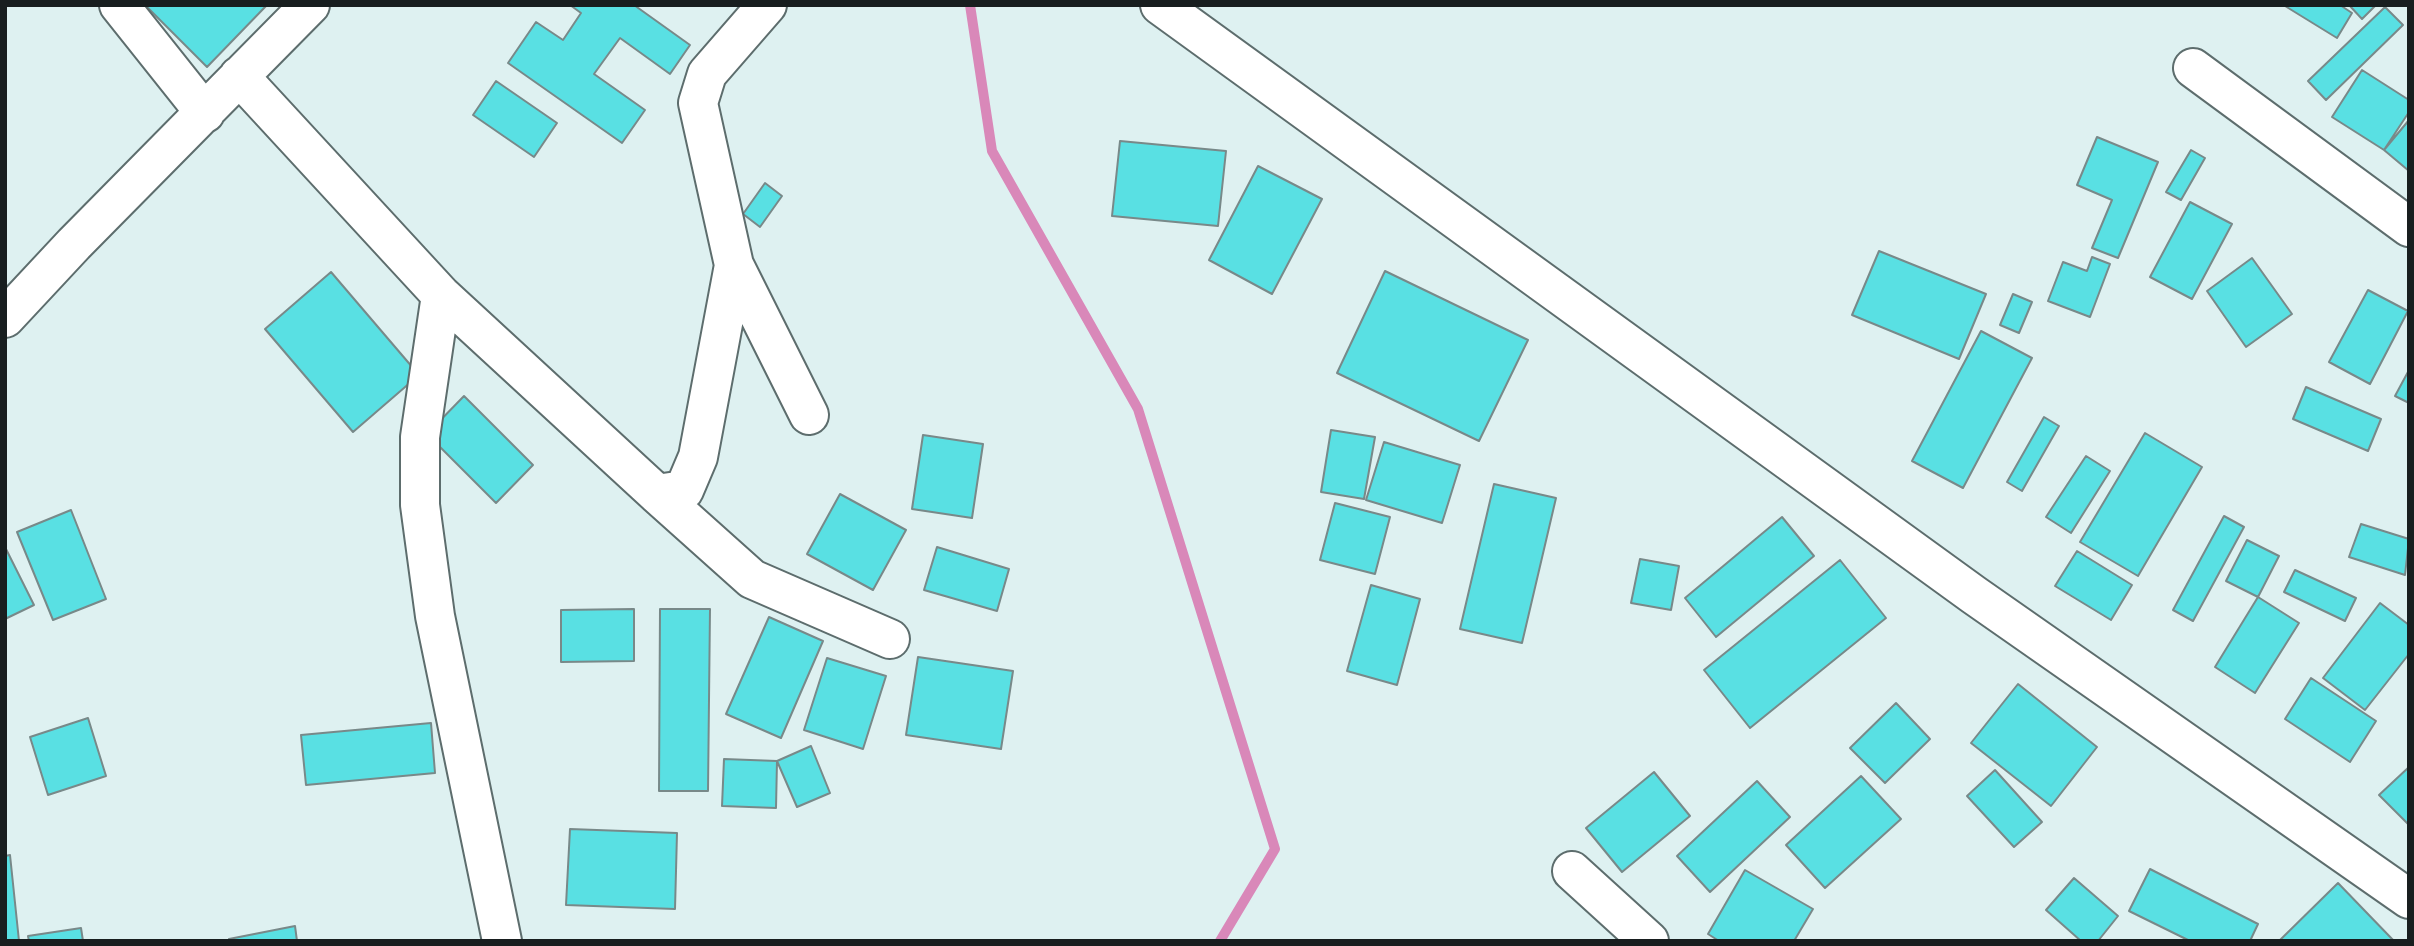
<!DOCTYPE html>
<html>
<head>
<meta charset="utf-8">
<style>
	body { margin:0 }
	#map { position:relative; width:2414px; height:946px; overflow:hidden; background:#def1f1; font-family:Montserrat,sans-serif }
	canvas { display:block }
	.frame { position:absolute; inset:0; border:7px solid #181e1f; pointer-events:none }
</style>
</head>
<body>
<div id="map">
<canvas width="2414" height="946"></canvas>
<div class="frame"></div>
</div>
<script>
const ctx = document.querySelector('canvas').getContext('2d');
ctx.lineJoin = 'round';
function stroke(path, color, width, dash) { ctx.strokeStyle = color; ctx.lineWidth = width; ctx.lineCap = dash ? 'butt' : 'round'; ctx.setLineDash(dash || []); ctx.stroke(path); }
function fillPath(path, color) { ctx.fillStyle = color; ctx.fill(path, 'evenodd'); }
const stream = new Path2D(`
	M970 5 992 151 1138 409 1275 849 1220 941`);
const building = new Path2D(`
	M145 5H267L207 67Z
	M570 5H634L690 45 670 74 620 38 594 74 645 110 622 143 508 63 536 22 563 40 581 13Z
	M2340 5 2352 13 2337 38 2285 6Z
	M2349 5H2376L2362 19Z
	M2385 7 2403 25 2326 100 2308 81Z
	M2362 70 2409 100V112L2384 150 2332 117Z
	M496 81 557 123 534 157 473 115Z
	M2409 120V171L2384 150Z
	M2097 137 2158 162 2118 258 2092 248 2112 200 2077 185Z
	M1120 141 1226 151 1218 226 1112 216Z
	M2191 150 2205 158 2181 200 2166 192Z
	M1258 166 1322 199 1272 294 1209 260Z
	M765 183 782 196 760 227 743 214Z
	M2190 202 2232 224 2192 299 2150 277Z
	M1879 251 1986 294 1959 359 1852 315Z
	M2092 257 2110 264 2090 317 2048 301 2063 262 2087 271Z
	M2252 258 2292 314 2246 347 2207 291Z
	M1385 271 1528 340 1479 441 1337 373Z
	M331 272 419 375 353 432 265 329Z
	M2368 290 2408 311 2370 384 2329 362Z
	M2013 294 2032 302 2019 333 2000 325Z
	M1981 331 2032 358 1963 488 1912 461Z
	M2409 370V403L2395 396Z
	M2306 387 2381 419 2368 451 2293 419Z
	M464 396 533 465 496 503 427 434Z
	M2044 417 2059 426 2022 491 2007 482Z
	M1331 430 1375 437 1364 499 1321 492Z
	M2145 433 2202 467 2138 576 2080 542Z
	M923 435 983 444 972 518 912 509Z
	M1384 442 1460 465 1442 523 1366 500Z
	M2086 456 2110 471 2071 533 2046 517Z
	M1494 484 1556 498 1522 643 1460 629Z
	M840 494 906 530 873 590 807 554Z
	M1335 503 1390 517 1375 574 1320 560Z
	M71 510 106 599 53 620 17 532Z
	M2224 516 2244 527 2193 621 2173 610Z
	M1782 517 1814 556 1716 637 1685 598Z
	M2361 524 2409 539 2405 575 2349 557Z
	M2247 540 2279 556 2258 597 2226 581Z
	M5 547 34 605 5 619Z
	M937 547 1009 569 997 611 924 590Z
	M2077 551 2132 585 2111 620 2055 586Z
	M1640 559 1679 566 1671 610 1631 603Z
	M1840 560 1886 618 1750 728 1704 670Z
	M2295 570 2356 598 2345 621 2284 592Z
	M1371 585 1420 599 1397 685 1347 671Z
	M2258 597 2299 623 2255 693 2215 667Z
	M2380 603 2409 625V654L2365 710 2323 678Z
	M634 609V661L561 662V610Z
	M660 609H710L708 791H659Z
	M769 617 823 641 781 738 726 714Z
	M918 657 1013 671 1001 749 906 735Z
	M827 658 886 676 863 749 804 730Z
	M2311 678 2376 721 2350 762 2285 719Z
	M2018 684 2097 747 2051 806 1971 743Z
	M1896 703 1930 739 1885 783 1850 748Z
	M88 718 106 776 48 795 30 737Z
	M431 723 435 773 306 785 301 735Z
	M811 746 830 793 797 807 777 761Z
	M724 759 777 761 776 808 722 806Z
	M2409 767V825L2379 795Z
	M1995 770 2042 822 2014 847 1967 796Z
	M1654 772 1690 816 1622 872 1586 828Z
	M1861 776 1901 819 1825 888 1786 845Z
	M1757 781 1790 817 1710 892 1677 856Z
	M570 829 677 833 675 909 566 905Z
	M10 855 19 941H5V856Z
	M2150 869 2258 924 2250 941H2190L2129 911Z
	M1745 870 1813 909 1794 941H1719L1708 934Z
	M2074 878 2118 916 2098 941H2081L2046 910Z
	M2338 883 2394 941H2279Z
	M295 926 297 941H230L229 939Z
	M81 928 83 941H29L28 936Z`);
const minor = new Path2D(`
	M119 5 205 113
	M767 5 707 74 698 103 734 265 809 415
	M1160 5 1974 595 2409 899
	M2193 68 2409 227
	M239 76 441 295 657 494 684 490 698 457 734 265
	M441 295 420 437V505L435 616 502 941
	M5 318 74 244 310 5
	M657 494 752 579 890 639
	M1572 871 1649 941`);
stroke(stream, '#d988b9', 10);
fillPath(building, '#59e0e3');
stroke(building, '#788989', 2);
stroke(minor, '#5d6d6d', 42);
stroke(minor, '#fff', 38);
</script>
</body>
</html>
